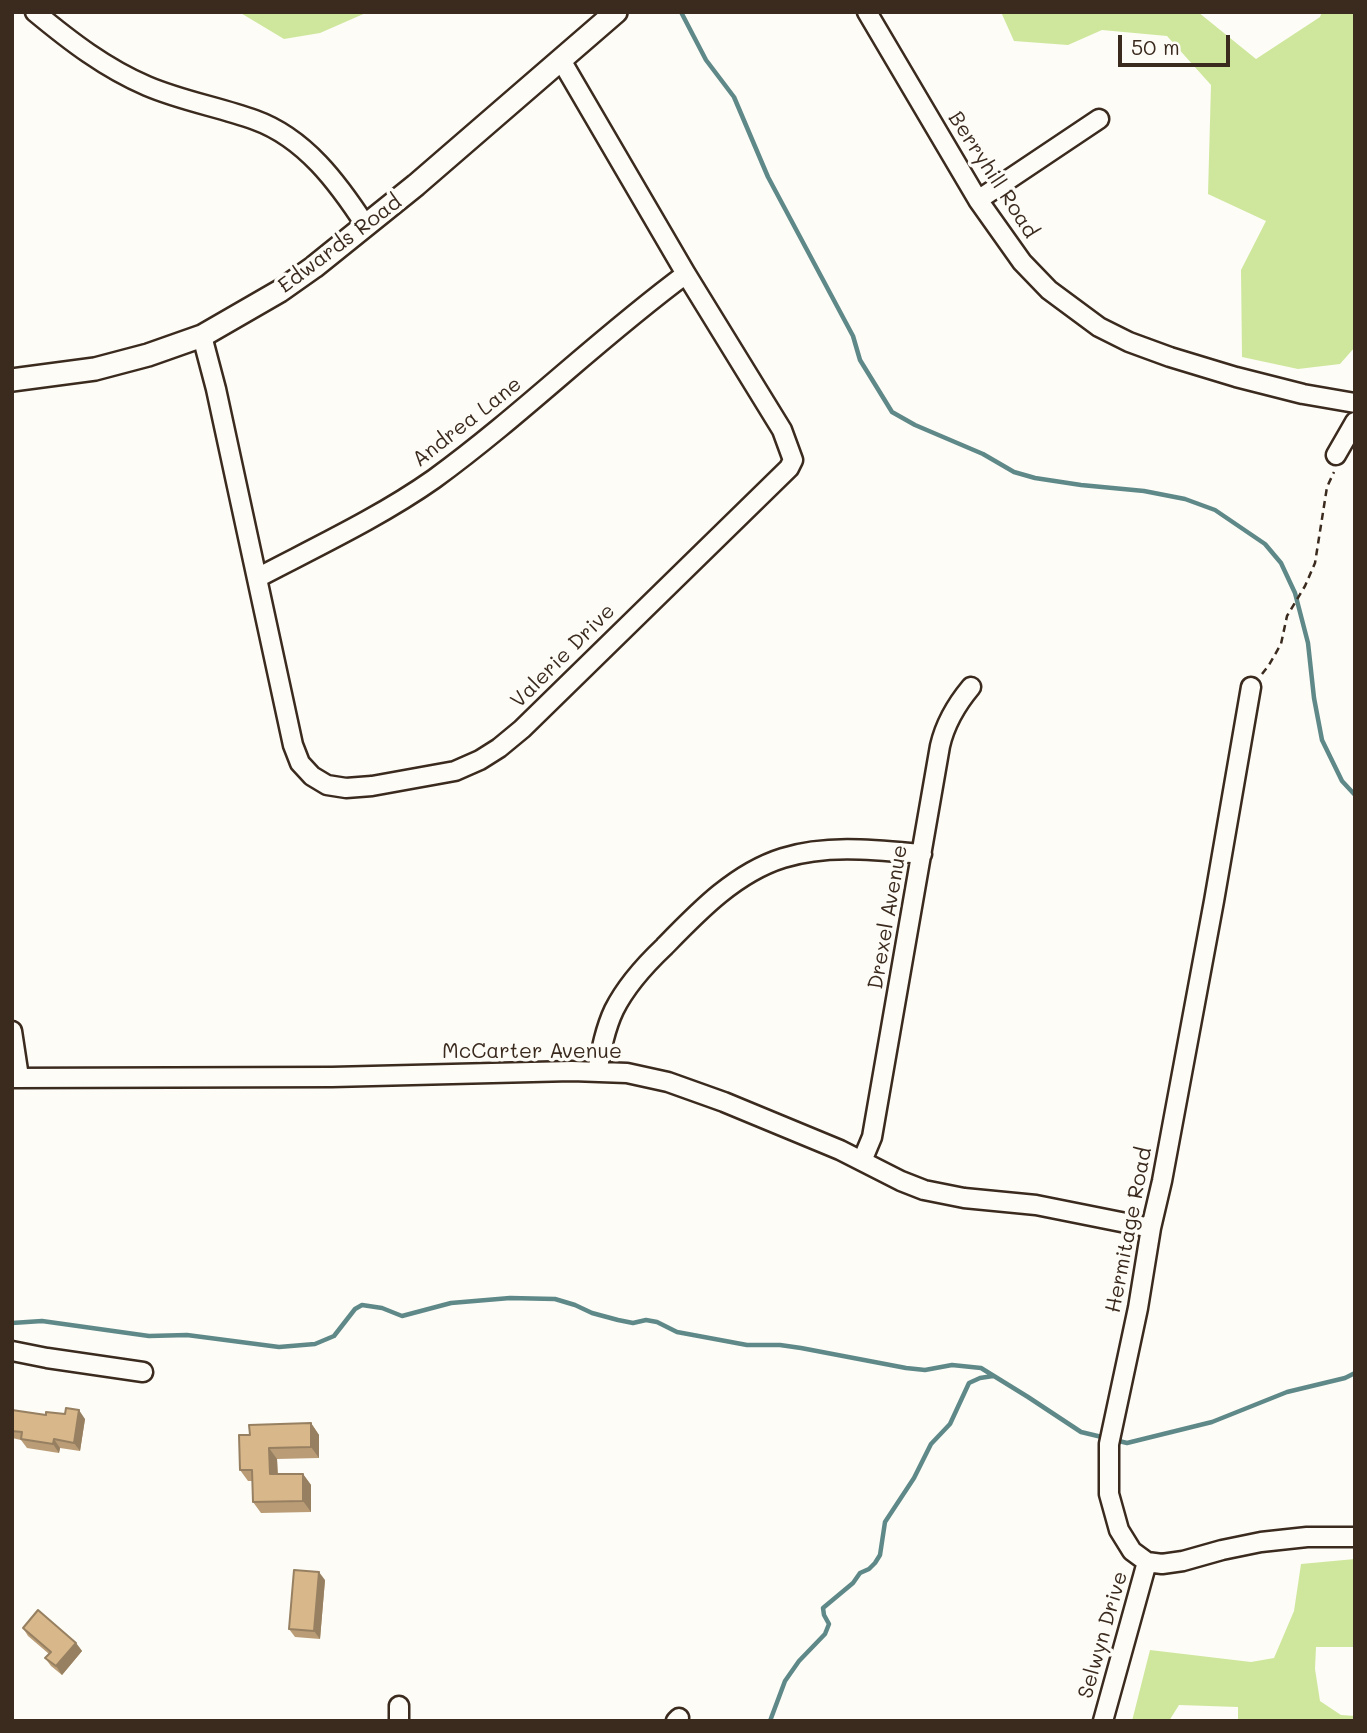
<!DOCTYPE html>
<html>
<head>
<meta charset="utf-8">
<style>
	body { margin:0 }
	#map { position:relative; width:1367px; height:1733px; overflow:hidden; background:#fdfcf7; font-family:Mali,sans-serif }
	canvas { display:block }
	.frame { position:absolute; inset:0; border:14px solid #3b2a1e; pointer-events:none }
	.scale { position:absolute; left:1118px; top:35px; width:112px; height:32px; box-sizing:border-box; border:4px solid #3b2a1e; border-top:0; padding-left:9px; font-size:21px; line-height:24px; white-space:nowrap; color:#3b2a1e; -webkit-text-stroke:5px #fdfcf7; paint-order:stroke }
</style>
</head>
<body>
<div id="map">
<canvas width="1367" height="1733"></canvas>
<div class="frame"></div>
<div class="scale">50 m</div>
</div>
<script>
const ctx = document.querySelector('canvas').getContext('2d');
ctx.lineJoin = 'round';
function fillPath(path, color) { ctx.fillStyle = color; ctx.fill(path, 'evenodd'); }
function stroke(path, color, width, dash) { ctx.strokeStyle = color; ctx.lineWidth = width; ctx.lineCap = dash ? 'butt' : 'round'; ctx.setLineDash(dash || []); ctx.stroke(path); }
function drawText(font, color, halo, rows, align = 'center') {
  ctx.font = font + ' Mali,sans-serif'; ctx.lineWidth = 7; ctx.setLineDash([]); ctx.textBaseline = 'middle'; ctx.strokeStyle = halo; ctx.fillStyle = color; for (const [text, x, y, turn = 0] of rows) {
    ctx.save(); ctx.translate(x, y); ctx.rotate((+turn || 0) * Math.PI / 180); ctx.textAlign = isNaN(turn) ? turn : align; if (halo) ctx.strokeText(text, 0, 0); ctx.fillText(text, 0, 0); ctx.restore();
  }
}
const green = new Path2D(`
	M239 12H368L320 33 284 39Z
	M1001 12H1198L1256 59 1320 17 1322 12H1355V347L1340 364 1298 369 1242 357 1241 270 1266 221 1208 194 1211 85 1167 36 1102 30 1068 45 1014 41Z
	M1355 1559V1647H1316L1315 1669 1320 1701 1341 1715 1355 1716V1721H1238V1707L1179 1705 1169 1721H1132L1150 1650 1251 1662 1274 1658 1294 1611 1301 1564Z`);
const stream = new Path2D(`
	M681 12 706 60 734 97 768 177 853 336 860 360 892 412 915 425 983 454 1014 472 1035 478 1081 485 1144 491 1185 499 1215 510 1265 544 1281 563 1295 593 1308 643 1314 698 1322 740 1342 781 1355 795
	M12 1323 42 1321 149 1336 187 1335 279 1347 315 1344 334 1336 355 1309 362 1305 382 1308 402 1316 451 1303 510 1298 555 1299 575 1305 592 1313 618 1320 633 1323 646 1320 657 1322 677 1332 747 1345H780L801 1348 906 1368 925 1370 952 1365 981 1368 1028 1397 1081 1432 1106 1438
	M1115 1440 1127 1443 1212 1422 1287 1392 1345 1378 1355 1373
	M770 1721 785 1681 799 1661 825 1634 829 1624 824 1615 823 1608 853 1583 860 1573 869 1569 875 1563 880 1555 885 1522 914 1478 931 1444 950 1424 969 1383 980 1378 993 1376`);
const path = new Path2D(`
	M1262 674 1269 665 1281 644 1287 616 1305 586 1315 563 1327 487 1334 472`);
const minor = new Path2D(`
	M35 12C70 41 105 68 147 86 182 101 219 107 255 120 305 138 338 183 366 226
	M867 12 978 200 1022 262 1049 290 1099 327 1129 342 1170 357 1236 377 1303 394 1355 403
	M978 200 1099 119
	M202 336 216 389 293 745 300 763 312 776 327 785 346 788 372 786 455 771 480 760 499 748 522 729 789 468 793 460 782 430 686 274 561 60
	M1336 455 1355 422
	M257 578C316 547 380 517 434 479 522 415 599 338 686 274
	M1251 687 1214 901 1162 1181 1151 1228 1138 1308 1109 1444V1494L1119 1530 1132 1551 1147 1562 1162 1564 1183 1561 1222 1550 1261 1542 1307 1537H1355
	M12 1031 19 1077
	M597 1072C601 1051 605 1029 614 1010 626 986 645 965 664 947 698 912 735 873 783 858 827 844 877 850 922 854
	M12 1078 332 1077 572 1071 627 1073 668 1082 724 1102 840 1150 901 1181 924 1190 964 1198 1036 1205 1151 1228
	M862 1161 872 1137 940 746C945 724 956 705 971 687
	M12 1351 47 1358 143 1372
	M399 1721V1706
	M676 1721 679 1718
	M1103 1721 1147 1562`);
const tertiary = new Path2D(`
	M12 380 95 369 148 355 202 336 280 291 314 267 416 185 616 12`);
const wall = new Path2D(`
	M12 1410 46 1415 85 1419 80 1451 60 1448 59 1453 27 1448 21 1440 12 1438Z
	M311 1423 319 1435V1458L277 1459 278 1474H303L311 1485V1512L261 1513 253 1502V1481H248L240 1470 250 1435Z
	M325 1580 320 1639 295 1637 289 1629Z
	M23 1628 76 1643 82 1651 62 1675 51 1666 45 1658 49 1654 28 1636Z`);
const shadedWall = new Path2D(`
	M79 1410 85 1419 80 1451 74 1443Z
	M311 1423 319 1435V1458L311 1447Z
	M54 1439 60 1448 59 1453 53 1444Z
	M269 1448 277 1459 278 1485 270 1474Z
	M303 1474 311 1485V1512L303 1501Z
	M319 1572 325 1580 320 1639 314 1631Z
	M76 1643 82 1651 62 1675 56 1666Z`);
const building = new Path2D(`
	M66 1408 79 1410 74 1443 54 1439 53 1444 21 1439 22 1432 12 1431V1410L46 1415V1412L65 1414Z
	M311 1423V1447L269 1448 270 1474H303V1501L253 1502 252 1470H240L239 1435H250L249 1425Z
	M294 1570 319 1572 314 1631 289 1629Z
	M38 1610 76 1643 56 1666 45 1658 51 1652 23 1628Z`);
const streetNames = [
	["Berryhill Road",993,175,57],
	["Edwards Road",340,244,-37],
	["Andrea Lane",467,422,-38],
	["Valerie Drive",563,656,-45],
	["Drexel Avenue",888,917,-80],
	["McCarter Avenue",532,1052],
	["Hermitage Road",1129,1230,-79],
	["Selwyn Drive",1103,1635,-74]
];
fillPath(green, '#cfe79c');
stroke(stream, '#5f8988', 4.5);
stroke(minor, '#3b2a1e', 23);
stroke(tertiary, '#3b2a1e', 26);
stroke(path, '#3b2a1e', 2.5, [7, 5]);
stroke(minor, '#fdfcf7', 18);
stroke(tertiary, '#fdfcf7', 21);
fillPath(wall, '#ba9d77');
fillPath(shadedWall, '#978061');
fillPath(building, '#d8b78a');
stroke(building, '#978061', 2);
drawText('21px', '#3b2a1e', '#fdfcf7', streetNames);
</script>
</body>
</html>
